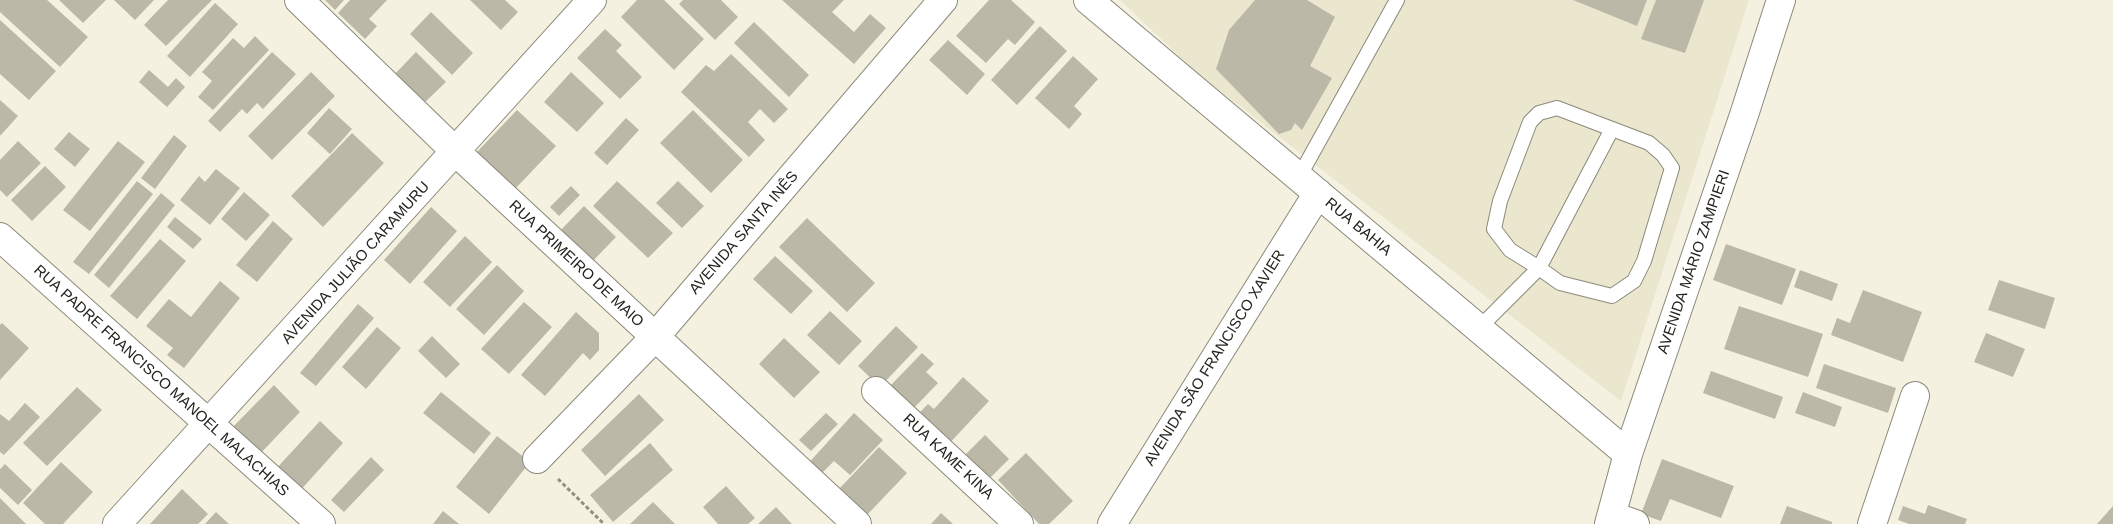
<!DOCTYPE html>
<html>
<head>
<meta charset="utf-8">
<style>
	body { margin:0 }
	canvas { display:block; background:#f5f1e0 }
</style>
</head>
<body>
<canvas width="2113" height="524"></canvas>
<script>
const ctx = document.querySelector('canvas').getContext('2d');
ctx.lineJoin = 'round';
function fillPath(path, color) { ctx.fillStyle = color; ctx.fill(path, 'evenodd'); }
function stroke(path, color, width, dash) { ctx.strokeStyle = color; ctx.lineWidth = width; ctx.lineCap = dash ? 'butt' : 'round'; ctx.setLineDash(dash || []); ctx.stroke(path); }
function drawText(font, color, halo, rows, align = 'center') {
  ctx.font = font + ' Helvetica,sans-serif'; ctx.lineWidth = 5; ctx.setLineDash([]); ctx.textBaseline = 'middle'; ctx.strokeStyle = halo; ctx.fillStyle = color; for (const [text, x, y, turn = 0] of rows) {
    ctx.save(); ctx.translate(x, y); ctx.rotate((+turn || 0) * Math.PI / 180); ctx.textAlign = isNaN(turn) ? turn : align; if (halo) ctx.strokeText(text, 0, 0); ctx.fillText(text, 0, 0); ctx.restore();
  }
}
const built = new Path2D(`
	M1120 0H1749L1621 401 1198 74Z`);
const building = new Path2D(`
	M0 0H47L88 37 60 67 0 12Z
	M59 0H106L83 23Z
	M114 0H154L135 20Z
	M168 0H212L166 46 144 25Z
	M325 0H344L335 10Z
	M350 0H387L369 19 377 26 365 39 338 13Z
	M470 0H505L518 12 501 30Z
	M637 0H664L704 39 674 70 621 17Z
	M683 0H721L738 17 715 40 679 4Z
	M782 0H844L832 12 854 32 870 14 886 28 854 64Z
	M989 0H1011L1035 22 1015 45 1008 39 986 63 956 36Z
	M1255 0H1307L1335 17 1310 66 1332 78 1302 130 1295 123 1291 130 1279 134 1216 69 1229 30Z
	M1573 0H1647L1637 26Z
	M1656 0H1704L1685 53 1641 39Z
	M215 3 238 24 190 77 167 56Z
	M431 12 473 53 452 75 410 34Z
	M0 20 56 71 29 100 0 74Z
	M754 22 809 75 789 97 734 43Z
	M1040 26 1067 51 1017 105 991 80Z
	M605 29 622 45 616 51 642 77 620 99 577 58Z
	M255 36 269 50 213 110 198 97 212 81 202 72 233 38 244 48Z
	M948 40 985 74 967 95 929 60Z
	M272 52 296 74 263 109 257 103 247 114 242 109 220 132 208 121Z
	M416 52 446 82 421 106 392 77Z
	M731 54 788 109 774 123 760 109 748 122 765 140 749 157 681 92 706 65 714 71Z
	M1073 56 1098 79 1074 106 1082 114 1069 129 1035 98Z
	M149 70 168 87 176 78 185 87 167 107 139 82Z
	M311 72 335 96 272 160 248 136Z
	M571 72 604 103 577 132 544 102Z
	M0 100 18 116 0 136Z
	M329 108 352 129 330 154 307 133Z
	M517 110 556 146 514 190 475 154Z
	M693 110 743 160 711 193 660 143Z
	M626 118 639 130 607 165 594 153Z
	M69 132 90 149 75 167 54 149Z
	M352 133 384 163 323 227 291 196Z
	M174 135 187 146 155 189 141 178Z
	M18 141 41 163 7 197 0 190V160Z
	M118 141 145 162 90 231 63 210Z
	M45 166 66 187 32 221 11 200Z
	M216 169 240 188 210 225 180 200 199 176 205 182Z
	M137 181 153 194 89 274 73 262Z
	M617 181 673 233 648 258 593 206Z
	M678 181 704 206 682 228 656 203Z
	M571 186 580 195 559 216 550 207Z
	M244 192 270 215 246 241 221 219Z
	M161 193 175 205 109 288 94 275Z
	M584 206 616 237 590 264 558 233Z
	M431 207 457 231 410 284 384 260Z
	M175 217 202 239 193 249 167 227Z
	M807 218 875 283 847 312 779 247Z
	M273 221 293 239 257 282 236 265Z
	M465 236 492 262 450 307 423 282Z
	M160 239 186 261 137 319 110 296Z
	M1726 244 1796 269 1782 305 1713 280Z
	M775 256 813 291 791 314 753 279Z
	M497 265 524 291 484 335 456 309Z
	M1800 270 1838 284 1832 301 1794 287Z
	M1999 280 2055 298 2045 329 1988 310Z
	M220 281 240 298 184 368 167 355 173 348 146 326 169 299 191 317Z
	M1863 290 1922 312 1903 362 1831 335 1837 318 1850 323Z
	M524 302 552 327 509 374 481 349Z
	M358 304 374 318 316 386 300 373Z
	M1739 306 1823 334 1808 377 1724 349Z
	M830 311 862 341 839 365 807 335Z
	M576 312 599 333V350L590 360 583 353 545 396 521 375Z
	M2 323 29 348 0 380V325Z
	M896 326 918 347 880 387 858 366Z
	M377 327 401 348 366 389 342 367Z
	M1986 333 2025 349 2013 377 1974 362Z
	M432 336 460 364 446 378 418 351Z
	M784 338 820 372 794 398 759 364Z
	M922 353 934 364 926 372 938 383 914 408 890 386Z
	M1824 364 1896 388 1888 413 1816 388Z
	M1711 371 1783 397 1775 419 1703 393Z
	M963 377 989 401 945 448 913 419 928 404 934 409Z
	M274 385 300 412 256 458 229 431Z
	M77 387 102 410 47 466 23 443Z
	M441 392 491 433 474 454 423 413Z
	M1803 392 1842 407 1835 427 1795 413Z
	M639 394 664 420 605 476 581 450Z
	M25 403 40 417 4 455 0 452V414L9 421Z
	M826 413 838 424 811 451 799 440Z
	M854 413 883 440 850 475 834 461 817 478 805 467Z
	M320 421 343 443 298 493 274 471Z
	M985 435 1009 459 984 484 960 460Z
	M497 436 530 462 489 514 456 487Z
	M650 443 673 470 613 522 590 495Z
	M879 447 907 473 865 517 838 490Z
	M1026 453 1073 501 1049 524H1039L998 480Z
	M371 457 384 470 344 512 331 500Z
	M1662 459 1734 486 1721 518 1670 499 1661 521 1641 514Z
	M61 462 93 492 63 524H45L23 503Z
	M5 464 32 490 18 505 0 488V469Z
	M726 486 755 518 748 524H718L703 507Z
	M182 489 208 514 198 524H150Z
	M0 498 26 524H0Z
	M653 502 675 524H630Z
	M1928 505 1967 519 1965 524H1909L1898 520 1903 506 1925 514Z
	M1787 506 1832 522V524H1780Z
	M2113 506V524H2097Z
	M776 507 792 524H758Z
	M443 511 459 524H433Z
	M216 512 229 524H205Z
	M941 513 953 524H931Z`);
const path = new Path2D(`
	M558 479 604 524`);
const service = new Path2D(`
	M1299 177 1397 0
	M1479 328 1539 268 1560 283 1612 296 1634 281 1644 261 1672 168 1663 155 1649 143 1557 108 1539 113 1530 122 1500 201 1494 229 1510 250 1539 268 1612 129`);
const minor = new Path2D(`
	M299 0 456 152 857 524
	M1088 0 1628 454
	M0 237 321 524
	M876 391 1019 524
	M537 459 654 338 943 0
	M1612 516 1635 524
	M117 524 592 0
	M1112 524 1318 193
	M1609 524 1628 454 1744 115 1781 0
	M1872 524 1915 396`);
const streetNames = [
	["RUA BAHIA",1358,227,40],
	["AVENIDA SANTA INÊS",744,233,-49],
	["AVENIDA MÁRIO ZAMPIERI",1694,262,-71],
	["AVENIDA JULIÃO CARAMURU",356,263,-48],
	["RUA PRIMEIRO DE MAIO",576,264,43],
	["AVENIDA SÃO FRANCISCO XAVIER",1215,358,-58],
	["RUA PADRE FRANCISCO MANOEL MALACHIAS",161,381,42],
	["RUA KAME KINA",948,457,43]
];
fillPath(built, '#ebe6ce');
fillPath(building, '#bcb8a8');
stroke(service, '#8c897a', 16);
stroke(minor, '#8c897a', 30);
stroke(path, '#918e82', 3, [4, 2.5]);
stroke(service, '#fff', 14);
stroke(minor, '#fff', 28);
drawText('15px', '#25231d', '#fff', streetNames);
</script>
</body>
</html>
